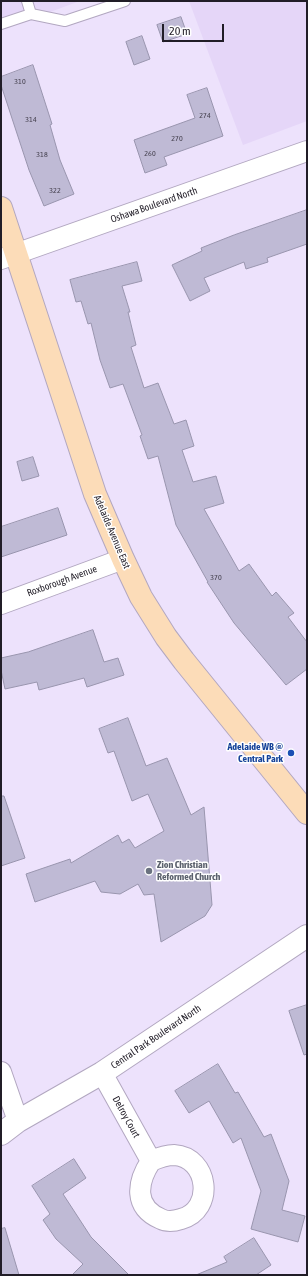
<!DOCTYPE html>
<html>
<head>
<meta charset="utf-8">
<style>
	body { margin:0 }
	#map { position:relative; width:308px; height:1276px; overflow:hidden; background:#ede2fc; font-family:"Asap Condensed",sans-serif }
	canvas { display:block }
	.frame { position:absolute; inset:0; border:2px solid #211d27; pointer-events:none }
	.scale { position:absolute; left:162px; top:24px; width:62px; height:18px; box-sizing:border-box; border:2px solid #211d27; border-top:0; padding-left:5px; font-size:12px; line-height:14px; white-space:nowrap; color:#211d27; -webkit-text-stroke:3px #fff; paint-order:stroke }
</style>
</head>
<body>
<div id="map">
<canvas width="308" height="1276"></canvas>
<div class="frame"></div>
<div class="scale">20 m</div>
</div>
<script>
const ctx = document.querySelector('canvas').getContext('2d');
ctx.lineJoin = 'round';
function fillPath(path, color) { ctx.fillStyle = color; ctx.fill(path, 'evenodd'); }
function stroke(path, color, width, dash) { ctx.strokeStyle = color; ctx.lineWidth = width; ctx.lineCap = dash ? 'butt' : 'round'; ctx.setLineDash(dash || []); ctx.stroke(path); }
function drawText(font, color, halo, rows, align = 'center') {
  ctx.font = font + ' "Asap Condensed",sans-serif'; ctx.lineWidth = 3; ctx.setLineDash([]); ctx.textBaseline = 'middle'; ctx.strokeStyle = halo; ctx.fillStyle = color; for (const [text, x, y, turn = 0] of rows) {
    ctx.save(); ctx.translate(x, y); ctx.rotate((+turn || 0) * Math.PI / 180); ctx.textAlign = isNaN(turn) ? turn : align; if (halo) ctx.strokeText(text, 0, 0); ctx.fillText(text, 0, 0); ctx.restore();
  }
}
const built = new Path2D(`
	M1 1H80L1 30Z
	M189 1H307V121L243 145Z`);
const building = new Path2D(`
	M181 17 187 34 163 42 157 25Z
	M142 36 150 59 134 65 126 42Z
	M33 65 52 124 50 125 60 160 74 194 44 206 29 170 1 85V77Z
	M207 88 223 136 164 157 167 165 145 173 134 140 195 118 187 95Z
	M307 210V244L267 258 268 262 246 269 244 262 204 278 210 291 190 301 172 265 202 251 201 248 234 235Z
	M137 262 142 281 122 286 130 312H128L136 345 131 347 144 388 158 383 174 424 186 420 194 446 182 450 193 482 216 476 224 503 204 509 239 571 249 564 272 596 276 592 294 613 288 617 307 642V669L286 685 234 623 207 582H208L176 525 158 456 148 459 140 436 142 435 123 384 110 388 100 360 91 323 88 324 81 301 76 302 70 280Z
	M33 457 39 476 22 481 17 462Z
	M58 508 67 535 1 557V527Z
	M93 630 104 662 118 658 124 675 87 687 84 678 39 690 37 682 5 689 1 670V658L28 652Z
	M128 718 146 766 167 758 191 815 204 807 212 905 205 916 161 942 154 894 144 895 138 884 120 894 101 892 95 881 35 902 26 874 70 859 71 863 118 835 122 843 129 839 135 848 164 831 148 794 132 801 114 751 108 753 99 729Z
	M1 796H4L25 858 1 866Z
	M307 1005V1054L304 1055 289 1011Z
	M218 1064 235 1093 238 1092 264 1137 271 1134 289 1181 282 1210 305 1216 298 1242 251 1229 261 1191 241 1138 233 1143 209 1101 189 1113 175 1091Z
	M74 1159 86 1178 63 1194 91 1237 129 1275H72L83 1264 56 1239 43 1220 50 1214 32 1186Z
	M5 1228 19 1275H1V1229Z
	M254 1238 271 1265 256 1275H196L227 1262 224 1257Z`);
const service = new Path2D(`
	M31 14 65 21 125 1
	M1 24 31 14 27 1`);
const minor = new Path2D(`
	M1 259 307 151
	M1 604 123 559
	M1 1072 18 1121
	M102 1073 151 1161C158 1158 166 1155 174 1155 209 1157 215 1210 181 1219 175 1221 167 1222 161 1219 133 1207 137 1182 151 1161`);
const tertiary = new Path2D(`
	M1 1134 18 1121 102 1073 307 936`);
const secondary = new Path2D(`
	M1 208 95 494 123 559 141 597 166 637 184 661 307 813`);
const markers = [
	[291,753,4,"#1a4fb4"],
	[149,871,4,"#6b7280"]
];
const numberNames = [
	["310",20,81],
	["274",205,115],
	["314",31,119],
	["270",177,138],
	["260",150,153],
	["318",42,154],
	["322",55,190],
	["370",216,577]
];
const streetNames = [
	["Oshawa Boulevard North",154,205,-19],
	["Adelaide Avenue East",112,532,67],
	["Roxborough Avenue",62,581,-20],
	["Central Park Boulevard North",156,1037,-34],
	["Delroy Court",126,1117,61]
];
const transitNames = [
	["Adelaide WB @",283,747],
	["Central Park",283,759]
];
const worshipNames = [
	["Zion Christian",157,865],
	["Reformed Church",157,877]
];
fillPath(built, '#e5d6f8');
fillPath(building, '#bfbad5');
stroke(building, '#9995ae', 1);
stroke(service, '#b2a7c0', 12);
stroke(minor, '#b2a7c0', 22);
stroke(tertiary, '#b2a7c0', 24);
stroke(secondary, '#b2a7c0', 24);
stroke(service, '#fff', 10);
stroke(minor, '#fff', 20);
stroke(tertiary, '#fff', 22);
stroke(secondary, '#fcdcb8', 22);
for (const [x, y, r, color] of markers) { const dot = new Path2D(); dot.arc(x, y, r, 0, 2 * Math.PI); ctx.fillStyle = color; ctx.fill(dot); stroke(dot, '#fff', 1.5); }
drawText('8px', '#484452', null, numberNames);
drawText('10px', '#211d27', '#fff', streetNames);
drawText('bold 10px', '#164399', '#fff', transitNames, 'right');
drawText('bold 10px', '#5b616d', '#fff', worshipNames, 'left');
</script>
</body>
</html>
